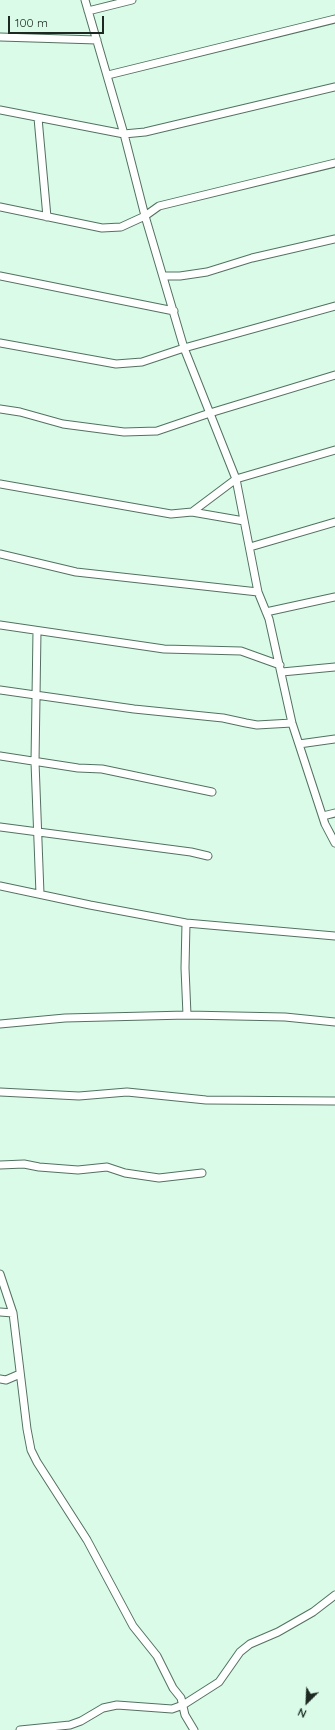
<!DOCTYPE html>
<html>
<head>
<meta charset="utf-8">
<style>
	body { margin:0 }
	#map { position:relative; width:335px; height:1730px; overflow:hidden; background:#dafbe8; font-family:Quicksand,sans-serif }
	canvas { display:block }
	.north { position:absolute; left:287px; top:1682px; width:40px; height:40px; -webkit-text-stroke:3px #dafbe8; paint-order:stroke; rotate:204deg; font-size:11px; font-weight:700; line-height:16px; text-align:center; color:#1c2821 }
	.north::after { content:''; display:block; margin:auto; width:14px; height:18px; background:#1c2821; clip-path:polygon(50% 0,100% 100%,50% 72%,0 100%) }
	.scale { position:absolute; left:8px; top:16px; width:96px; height:18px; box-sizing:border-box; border:2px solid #1c2821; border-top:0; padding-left:5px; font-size:12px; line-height:14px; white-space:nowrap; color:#1c2821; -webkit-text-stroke:3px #dafbe8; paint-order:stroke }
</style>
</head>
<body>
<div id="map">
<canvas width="335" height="1730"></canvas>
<div class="north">N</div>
<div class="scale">100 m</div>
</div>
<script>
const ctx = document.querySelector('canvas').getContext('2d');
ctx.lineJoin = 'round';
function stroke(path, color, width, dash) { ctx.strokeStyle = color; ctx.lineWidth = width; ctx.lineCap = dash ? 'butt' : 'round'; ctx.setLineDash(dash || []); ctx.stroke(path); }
const street = new Path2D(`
	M85 0 124 134 145 216 184 348 236 479 258 592 269 619 292 723 325 824 335 843
	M88 11 132 0
	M0 37 97 40
	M108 75 335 19
	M0 110 124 134 145 132 335 87
	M38 118 47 217
	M0 207 102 228 121 227 145 216 159 206 335 163
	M0 276 174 311
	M163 276H180L207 272 252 258 335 239
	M0 343 116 364 142 362 184 348 335 306
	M0 409 20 412 63 424 124 432 157 431 210 413 335 375
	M0 484 171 514 192 512 244 521
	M192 512 236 479 335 450
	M250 547 335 522
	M0 554 76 572 258 592
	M266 612 335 597
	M0 625 164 649 241 651 280 665
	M37 631 35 762 40 894
	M282 672 335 667
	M0 690 134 709 223 718 246 723 257 725 292 723
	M299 744 335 739
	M0 756 78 768 102 769 212 792
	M323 816 335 813
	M0 827 191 852 208 856
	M0 886 90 905 186 923 335 936
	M186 923 185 968 187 1015
	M0 1024 65 1018 187 1015 285 1017 335 1022
	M0 1092 79 1096 127 1092 206 1100 335 1101
	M0 1165 24 1164 39 1167 78 1170 107 1167 125 1173 159 1178 202 1173
	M0 1274 13 1313 27 1429 31 1450 37 1462 87 1540 133 1626 157 1656 173 1688 181 1698 185 1715 194 1730
	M0 1312 13 1313
	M0 1379 6 1380 20 1374
	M20 1730 70 1725 81 1721 103 1708 117 1705 172 1709 183 1705 219 1682 240 1652 250 1644 278 1632 313 1612 335 1595`);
stroke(street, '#537160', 9);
stroke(street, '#fff', 7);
</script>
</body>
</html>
